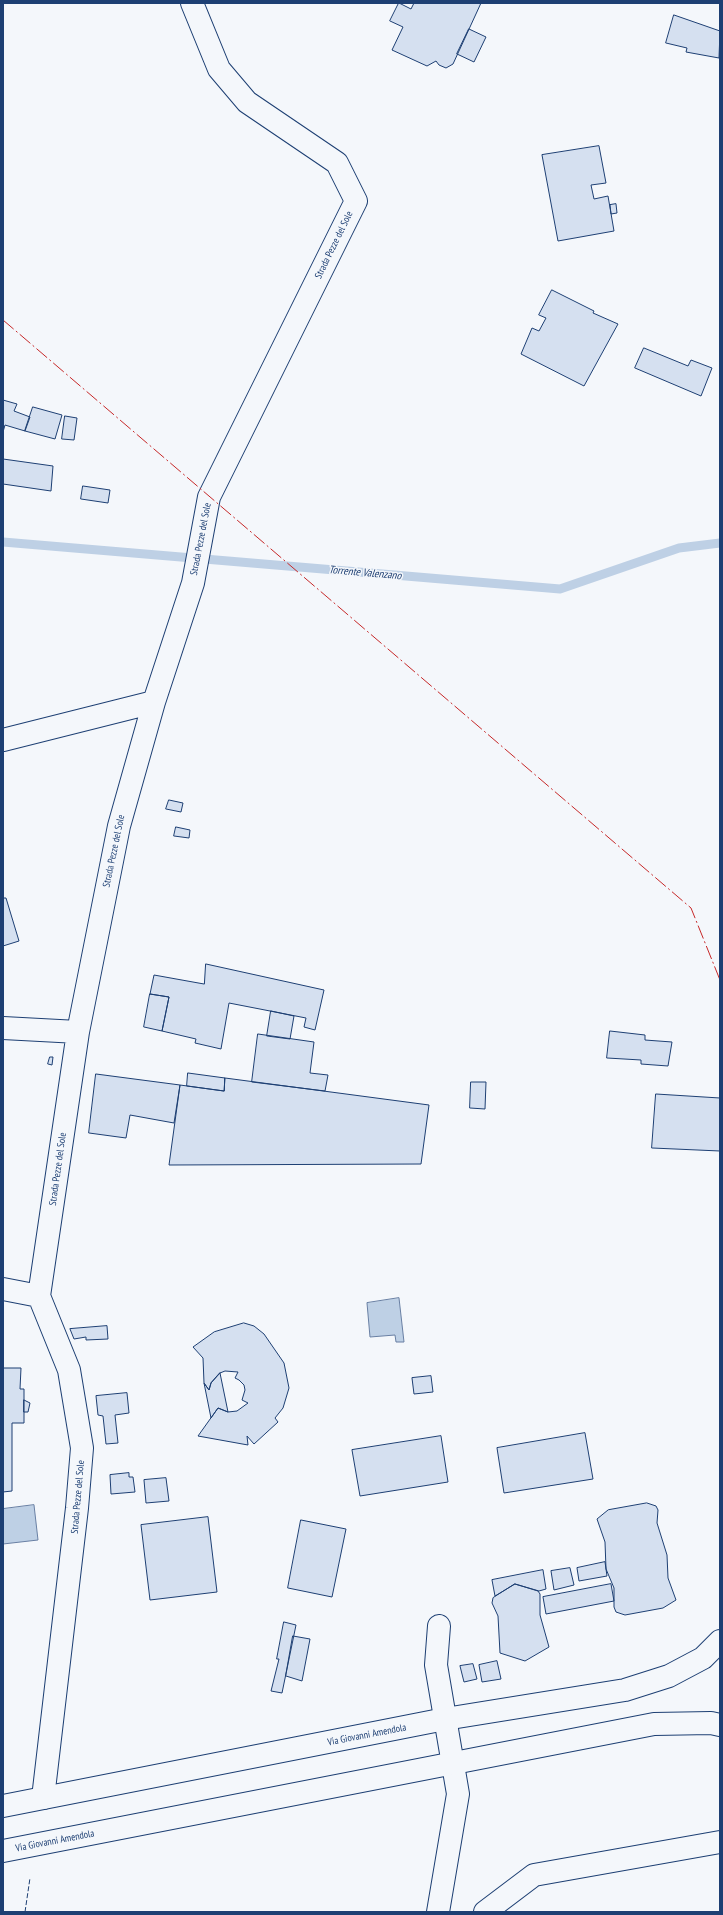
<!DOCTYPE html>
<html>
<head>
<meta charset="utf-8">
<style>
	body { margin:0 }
	#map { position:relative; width:723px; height:1915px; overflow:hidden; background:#f4f7fb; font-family:"PT Sans Narrow",sans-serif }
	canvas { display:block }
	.frame { position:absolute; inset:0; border:4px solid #1d3f73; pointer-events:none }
</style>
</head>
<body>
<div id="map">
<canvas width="723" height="1915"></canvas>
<div class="frame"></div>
</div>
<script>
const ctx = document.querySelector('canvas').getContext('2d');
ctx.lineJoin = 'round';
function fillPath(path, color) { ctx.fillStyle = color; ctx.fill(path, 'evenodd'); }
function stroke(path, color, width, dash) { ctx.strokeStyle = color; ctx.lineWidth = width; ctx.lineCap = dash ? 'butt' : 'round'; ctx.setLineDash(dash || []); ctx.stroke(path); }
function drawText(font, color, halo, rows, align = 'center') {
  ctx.font = font + ' "PT Sans Narrow",sans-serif'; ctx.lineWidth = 3; ctx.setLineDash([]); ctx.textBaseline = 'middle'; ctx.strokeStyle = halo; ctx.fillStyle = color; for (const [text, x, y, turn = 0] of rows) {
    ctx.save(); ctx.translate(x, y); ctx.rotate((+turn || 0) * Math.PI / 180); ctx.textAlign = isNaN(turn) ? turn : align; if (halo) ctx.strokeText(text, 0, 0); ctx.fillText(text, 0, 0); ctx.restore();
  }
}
const water = new Path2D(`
	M399 1298 404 1342H396L395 1335 370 1337 367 1303Z
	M34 1505 38 1540 3 1544V1509Z`);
const stream = new Path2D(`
	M3 542 560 589 679 548 720 543`);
const building = new Path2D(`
	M399 3 411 9 414 3H481L453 64 446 68 439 65 436 61 427 66 392 50 403 27 390 21Z
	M674 15 720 31 719 58 686 52 687 48 666 43Z
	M469 29 486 37 474 62 457 54Z
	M599 146 606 183 591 185 594 199 608 196 614 231 558 241 542 155Z
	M616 204 617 213 611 214 610 205Z
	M552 290 594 311 593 313 618 324 584 386 521 354 532 328 539 331 546 318 539 315Z
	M644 348 688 366 691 360 712 368 701 396 635 368Z
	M3 400 17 404 14 411 30 417 25 431 5 425 3 432Z
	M33 407 62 415 55 439 25 431Z
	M65 416 77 418 74 440 62 439Z
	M3 459 53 466 51 491 3 484Z
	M83 486 110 490 108 503 81 499Z
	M169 800 183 803 181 812 166 809Z
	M176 827 190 830 189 838 174 836Z
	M3 898H6L19 941 3 946Z
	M206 964 324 990 315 1030 304 1027 306 1018 229 1003 221 1049 195 1043 196 1039 162 1031 169 997 150 994 154 975 204 984Z
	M150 994 169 997 162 1031 144 1027Z
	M271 1011 294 1016 290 1039 267 1036Z
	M610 1031 645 1035V1040L672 1042 668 1066 641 1064V1060L607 1058Z
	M258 1034 314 1042 310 1073 328 1075 325 1091 252 1082Z
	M50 1057H53L52 1065 48 1064Z
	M188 1073 225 1078 224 1091 187 1086Z
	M96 1074 180 1085 174 1123 130 1115 126 1138 89 1133Z
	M225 1078 429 1105 421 1164 169 1165 180 1085 224 1091Z
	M471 1082H486L485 1109 470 1108Z
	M656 1094 720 1098V1151L652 1148Z
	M244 1323 254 1326 264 1334 284 1363 289 1388 283 1408 275 1418 278 1422 254 1444 247 1436 248 1445 198 1436 218 1408 228 1412 237 1411 248 1403 242 1400 245 1390 244 1385 239 1380 235 1378 238 1372 225 1371 220 1373 211 1383 209 1390 204 1383 203 1358 193 1347 214 1332Z
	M107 1326 108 1339 86 1340V1337L74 1339 70 1329Z
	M3 1368H21L20 1389H24V1423H12V1491L3 1492Z
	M220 1373 228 1412 218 1408 211 1418 204 1383 209 1390 211 1383Z
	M431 1376 433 1392 414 1394 412 1378Z
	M127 1393 129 1413 115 1415 118 1443 106 1444 103 1416 98 1415 96 1396Z
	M24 1400 30 1403 28 1412H24Z
	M585 1433 593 1479 504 1493 497 1448Z
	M441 1436 448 1482 360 1496 352 1450Z
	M129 1473V1477H133L135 1492 111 1494 110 1475Z
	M166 1478 169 1501 146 1503 144 1480Z
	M647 1503 656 1506 658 1510 657 1523 667 1555 668 1578 676 1600 663 1608 625 1615 616 1612 614 1607V1588L606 1569 605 1542 597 1519 608 1510Z
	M208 1517 217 1592 150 1600 141 1525Z
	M301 1520 346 1529 332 1597 288 1588Z
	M605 1562 607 1576 579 1581 577 1568Z
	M570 1568 574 1585 554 1590 551 1571Z
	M543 1570 546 1589 539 1591 515 1584 495 1596 492 1580Z
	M515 1584 538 1591 540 1594V1615L549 1647 525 1661 500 1653 498 1616 492 1603 493 1598Z
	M611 1584 614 1601 546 1614 543 1597Z
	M284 1622 296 1625 282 1693 271 1691 279 1659H277Z
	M293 1636 310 1639 302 1681 286 1676Z
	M497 1661 501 1679 482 1682 479 1665Z
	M473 1664 477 1679 464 1682 460 1666Z`);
const minor = new Path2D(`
	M3 740 154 702
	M3 1028 78 1032
	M3 1289 39 1296
	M43 1798 77 1508 82 1448 69 1370 39 1296 78 1032 119 826 154 702 193 583 209 497 356 201 337 163 247 102 219 69 192 3
	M438 1912 458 1794 436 1665 439 1626
	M485 1912 534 1875 720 1842`);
const major = new Path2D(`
	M3 1806 445 1719 625 1690 669 1676 703 1658 720 1641
	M3 1851 654 1724 711 1723 720 1725`);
const fence = new Path2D(`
	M25 1912 30 1878`);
const power = new Path2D(`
	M3 320 691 908 720 980`);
const streetNames = [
	["Strada Pezze del Sole",334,245,-64],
	["Strada Pezze del Sole",201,539,-79],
	["Strada Pezze del Sole",114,851,-78],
	["Strada Pezze del Sole",58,1169,-82],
	["Strada Pezze del Sole",78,1497,-85],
	["Via Giovanni Amendola",367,1735,-11],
	["Via Giovanni Amendola",55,1841,-11]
];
const waterNames = [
	["Torrente Valenzano",365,573,5]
];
fillPath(water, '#bed0e5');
stroke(water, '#687fa3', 1);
stroke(stream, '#bed0e5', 9);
fillPath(building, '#d5e0f0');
stroke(building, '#1d3f73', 1);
stroke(minor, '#1d3f73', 24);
stroke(major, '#1d3f73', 24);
stroke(minor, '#f4f7fb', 22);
stroke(major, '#f4f7fb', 22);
stroke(fence, '#1d3f73', 1, [5, 2]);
stroke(power, '#c62828', 1, [14, 3, 2, 3]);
drawText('10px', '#1d3f73', '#f4f7fb', streetNames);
drawText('italic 11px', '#1d3f73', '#f4f7fb', waterNames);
</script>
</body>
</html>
